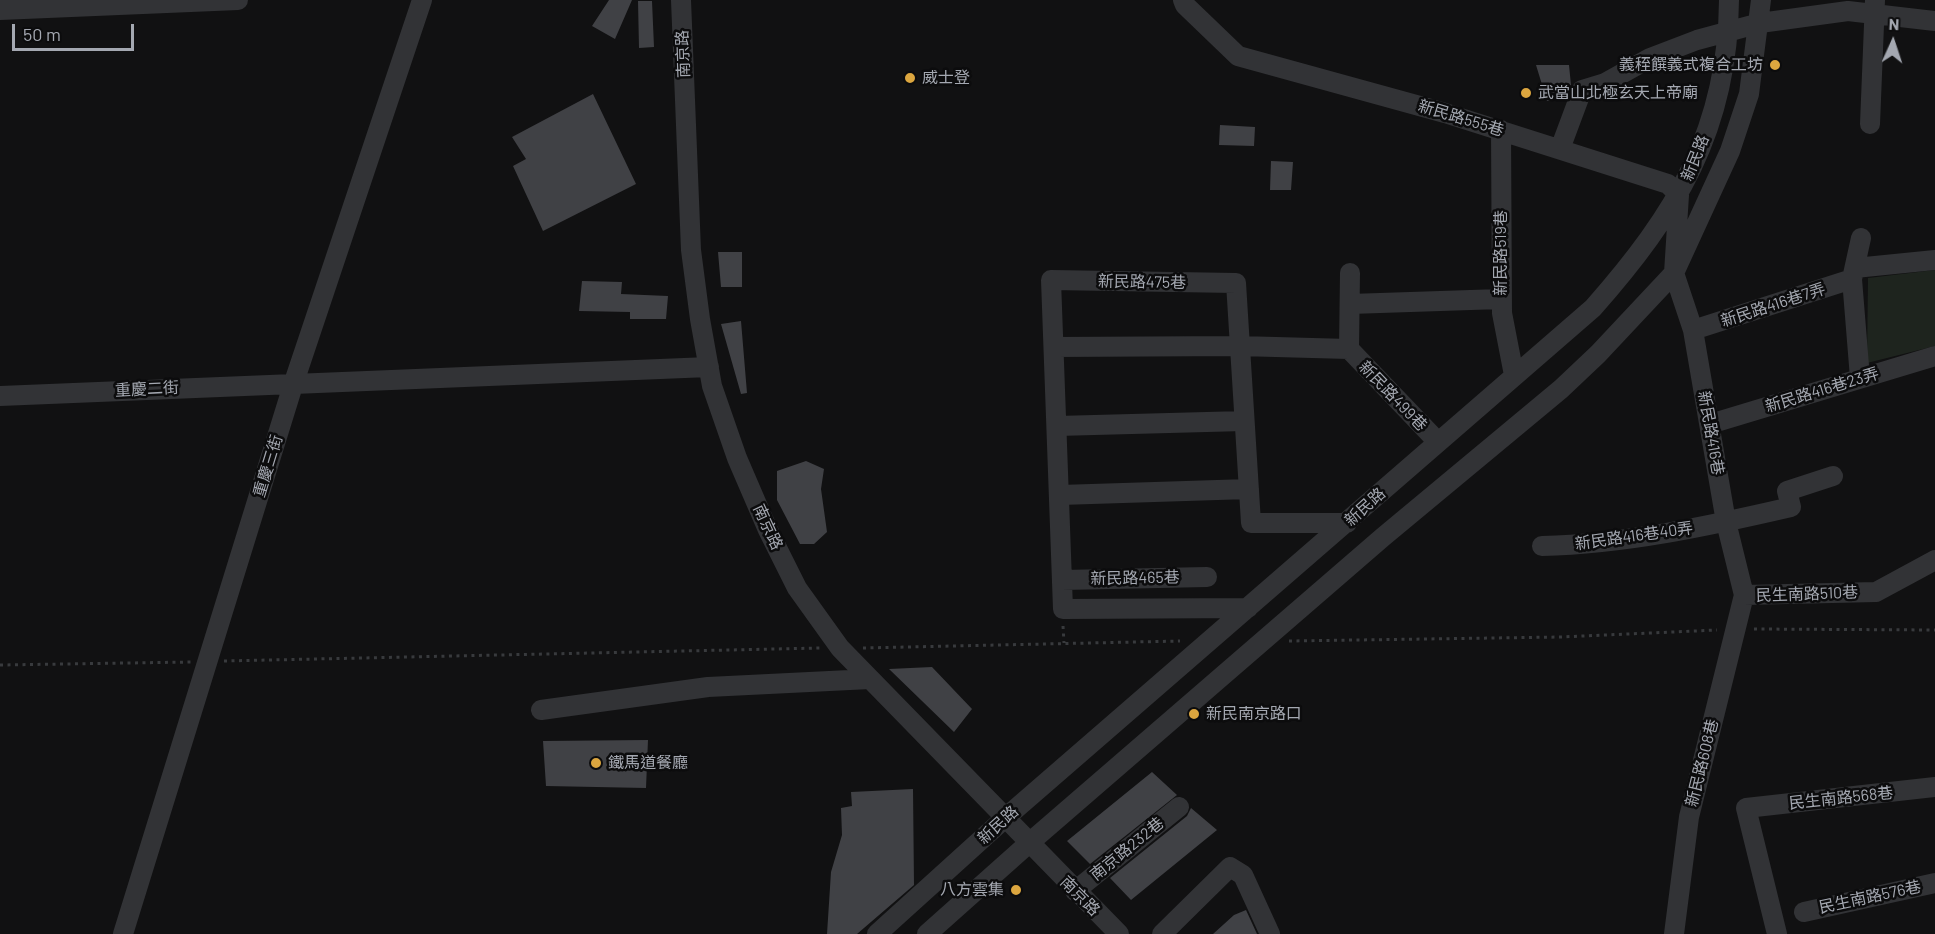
<!DOCTYPE html>
<html>
<head>
<meta charset="utf-8">
<style>
	body { margin:0 }
	#map { position:relative; width:1935px; height:934px; overflow:hidden; background:#111112; font-family:Barlow,sans-serif }
	canvas { display:block }
	.north { position:absolute; left:1863px; top:12px; width:60px; height:60px; -webkit-text-stroke:4px #0c0c0d; paint-order:stroke; rotate:3deg; font-size:16px; font-weight:700; line-height:24px; text-align:center; color:#a4a8b1 }
	.north::after { content:''; display:block; margin:auto; width:21px; height:27px; background:#a4a8b1; clip-path:polygon(50% 0,100% 100%,50% 72%,0 100%) }
	.scale { position:absolute; left:12px; top:24px; width:122px; height:27px; box-sizing:border-box; border:3px solid #a4a8b1; border-top:0; padding-left:8px; font-size:18px; line-height:21px; white-space:nowrap; color:#a4a8b1; -webkit-text-stroke:4px #0c0c0d; paint-order:stroke }
</style>
</head>
<body>
<div id="map">
<canvas width="1935" height="934"></canvas>
<div class="north">N</div>
<div class="scale">50 m</div>
</div>
<script>
const ctx = document.querySelector('canvas').getContext('2d');
ctx.lineJoin = 'round';
function fillPath(path, color) { ctx.fillStyle = color; ctx.fill(path, 'evenodd'); }
function stroke(path, color, width, dash) { ctx.strokeStyle = color; ctx.lineWidth = width; ctx.lineCap = dash ? 'butt' : 'round'; ctx.setLineDash(dash || []); ctx.stroke(path); }
function drawText(font, color, halo, rows, align = 'center') {
  ctx.font = font + ' Barlow,"Noto Sans TC",sans-serif'; ctx.lineWidth = 5; ctx.setLineDash([]); ctx.textBaseline = 'middle'; ctx.strokeStyle = halo; ctx.fillStyle = color; for (const [text, x, y, turn = 0] of rows) {
    ctx.save(); ctx.translate(x, y); ctx.rotate((+turn || 0) * Math.PI / 180); ctx.textAlign = isNaN(turn) ? turn : align; if (halo) ctx.strokeText(text, 0, 0); ctx.fillText(text, 0, 0); ctx.restore();
  }
}
const green = new Path2D(`
	M1935 270V346L1867 363 1868 278Z`);
const building = new Path2D(`
	M609 0H632L615 39 592 26Z
	M638 1H652L654 47 639 48Z
	M1536 65H1569L1571 85 1567 96 1547 101Z
	M593 94 636 184 543 231 513 166 526 159 512 137Z
	M1220 125 1255 127 1254 146 1219 145Z
	M1271 161 1293 162 1291 190H1270Z
	M718 252H742V287H721Z
	M582 281 622 282 621 294 668 296 666 319H630V312L579 311Z
	M741 321 747 393 741 394 721 324Z
	M806 461 824 469 821 489 827 532 814 544H800L777 500V471Z
	M932 667 972 709 954 732 889 669Z
	M648 740 646 788 546 786 543 741Z
	M1152 772 1177 795 1090 864 1067 841Z
	M913 789 914 885 857 934H827L831 872 842 835 841 808 852 806 851 792Z
	M1191 808 1217 830 1131 900 1110 878 1187 816Z
	M1246 910 1257 934H1213L1234 915Z`);
const path = new Path2D(`
	M1063 626 1064 643
	M1754 629 1935 630
	M1289 641 1561 637 1717 630
	M863 648 1180 641
	M224 661 820 648
	M0 665 191 662`);
const minor = new Path2D(`
	M681 0 691 250 700 319 712 386 737 458 768 530 797 588 840 648 1119 934
	M1183 0 1185 5 1238 56 1445 113 1668 184 1679 195 1674 273 1693 330 1726 522 1744 595 1689 817 1674 934
	M0 10 238 0
	M1870 124 1875 0
	M1501 130 1502 313 1514 375
	M1560 149 1582 90 1605 83 1650 58 1697 40 1760 23 1848 11 1935 21
	M1855 268 1935 260
	M1350 304 1501 299
	M1693 330 1852 279
	M1054 347 1239 346 1349 349 1350 273
	M1349 349 1438 442
	M1860 378 1852 279 1861 238
	M0 396 709 367
	M1710 424 1935 356
	M1057 426 1244 421
	M1060 495 1249 489
	M1542 546C1625 544 1709 526 1791 507L1787 491 1833 476
	M1062 580 1207 577
	M1744 595 1876 592 1935 560
	M1248 608 1063 609 1051 280 1236 283 1251 523H1347
	M541 710 708 687 870 679
	M1075 891 1179 807
	M1804 912 1935 883
	M123 934 294 382 422 0
	M877 934 1004 819 1593 308C1676 214 1728 130 1729 0
	M927 934 1028 844 1383 537 1561 389 1598 354 1674 273 1730 151 1749 94 1761 0
	M1162 934 1230 867 1243 875 1270 934
	M1777 934 1746 808 1935 787`);
const markers = [
	[1775,65,6,"#dca63f"],
	[910,78,6,"#dca63f"],
	[1526,93,6,"#dca63f"],
	[1194,714,6,"#dca63f"],
	[596,763,6,"#dca63f"],
	[1016,890,6,"#dca63f"]
];
const streetNames = [
	["南京路",683,54,-92],
	["新民路555巷",1461,118,17],
	["新民路",1695,158,-68],
	["新民路519巷",1501,253,-90],
	["新民路475巷",1142,282,1],
	["新民路416巷7弄",1773,305,-18],
	["重慶二街",147,389,-3],
	["新民路416巷23弄",1822,390,-17],
	["新民路499巷",1393,396,46],
	["新民路416巷",1711,433,80],
	["重慶三街",268,466,-73],
	["新民路",1365,507,-42],
	["南京路",768,527,65],
	["新民路416巷40弄",1634,536,-8],
	["新民路465巷",1135,578,-1],
	["民生南路510巷",1807,594,-2],
	["新民路608巷",1702,763,-76],
	["民生南路568巷",1841,798,-6],
	["新民路",998,825,-42],
	["南京路232巷",1127,849,-39],
	["南京路",1080,896,45],
	["民生南路576巷",1870,897,-12]
];
const poiNames = [
	["義秷饌義式複合工坊",1763,65,"right"],
	["威士登",922,78],
	["武當山北極玄天上帝廟",1538,93],
	["新民南京路口",1206,714],
	["鐵馬道餐廳",608,763],
	["八方雲集",1004,890,"right"]
];
fillPath(green, '#1e241e');
fillPath(building, '#404145');
stroke(path, '#383a3d', 3, [3, 4.5]);
stroke(minor, '#323336', 20);
for (const [x, y, r, color] of markers) { const dot = new Path2D(); dot.arc(x, y, r, 0, 2 * Math.PI); ctx.fillStyle = color; ctx.fill(dot); stroke(dot, '#0c0c0d', 2); }
drawText('16px', '#a4a8b1', '#0c0c0d', streetNames);
drawText('16px', '#a4a8b1', '#0c0c0d', poiNames, 'left');
</script>
</body>
</html>
